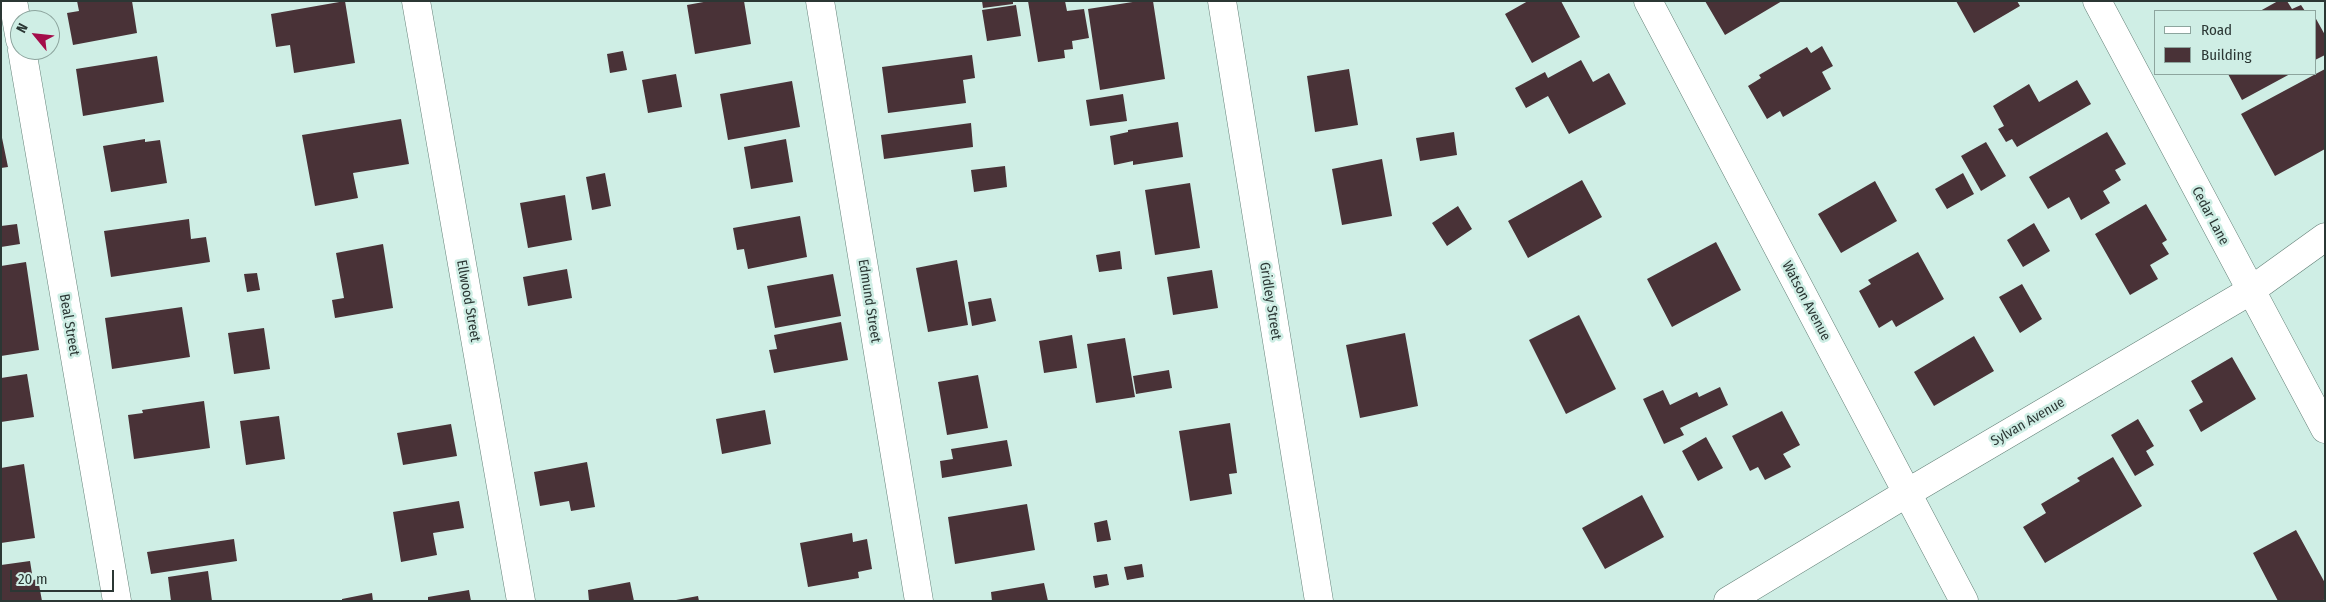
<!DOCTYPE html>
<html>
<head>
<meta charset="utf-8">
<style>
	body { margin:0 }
	#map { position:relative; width:2326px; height:602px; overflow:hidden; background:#cfeee5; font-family:"Fira Sans Condensed",sans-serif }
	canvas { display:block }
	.frame { position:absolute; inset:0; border:2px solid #2b3734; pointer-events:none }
	.legend { position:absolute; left:2154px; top:10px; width:162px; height:65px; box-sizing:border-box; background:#cfeee5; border:1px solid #8da59e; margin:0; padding:6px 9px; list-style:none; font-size:15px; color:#2b3734 }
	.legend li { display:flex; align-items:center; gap:10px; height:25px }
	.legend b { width:25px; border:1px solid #8da59e }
	.north { position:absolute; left:10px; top:10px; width:50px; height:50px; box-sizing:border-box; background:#cfeee5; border:1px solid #8da59e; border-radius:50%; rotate:298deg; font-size:14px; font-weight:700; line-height:20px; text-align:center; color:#2b3734 }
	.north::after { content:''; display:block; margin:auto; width:18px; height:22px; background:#a40d4a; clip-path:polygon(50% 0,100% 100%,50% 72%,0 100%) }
	.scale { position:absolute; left:10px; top:570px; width:104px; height:22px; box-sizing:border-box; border:2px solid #2b3734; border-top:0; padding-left:6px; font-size:15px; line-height:18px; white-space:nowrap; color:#2b3734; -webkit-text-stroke:4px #cfeee5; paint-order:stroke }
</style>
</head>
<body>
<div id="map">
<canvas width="2326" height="602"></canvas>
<div class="frame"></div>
<ul class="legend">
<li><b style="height:6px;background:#fff"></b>Road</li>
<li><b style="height:14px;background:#493237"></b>Building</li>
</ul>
<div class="north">N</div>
<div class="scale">20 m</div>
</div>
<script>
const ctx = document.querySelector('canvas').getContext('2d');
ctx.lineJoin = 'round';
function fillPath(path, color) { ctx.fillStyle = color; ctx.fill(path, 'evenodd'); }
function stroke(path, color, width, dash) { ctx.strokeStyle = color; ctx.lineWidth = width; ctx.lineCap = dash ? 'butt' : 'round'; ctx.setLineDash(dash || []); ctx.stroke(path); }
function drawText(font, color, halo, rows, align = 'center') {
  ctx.font = font + ' "Fira Sans Condensed",sans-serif'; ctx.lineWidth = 5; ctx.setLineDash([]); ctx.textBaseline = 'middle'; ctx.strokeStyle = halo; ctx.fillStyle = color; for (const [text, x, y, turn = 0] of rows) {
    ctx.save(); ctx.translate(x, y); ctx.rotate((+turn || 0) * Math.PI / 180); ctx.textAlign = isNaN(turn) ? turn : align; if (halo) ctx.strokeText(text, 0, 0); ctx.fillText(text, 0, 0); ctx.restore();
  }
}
const building = new Path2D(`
	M77 1H132L137 33 73 45 67 13 79 11Z
	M345 1 355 63 294 73 290 45 276 47 271 14Z
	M709 1H744L751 44 695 54 687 5Z
	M982 1H1013V4L983 8Z
	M1028 1H1065L1067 11 1084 9 1089 38 1072 41 1073 49 1064 50 1065 58 1038 62Z
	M1139 1H1153L1165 79 1100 90 1088 9Z
	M1528 1H1561L1580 37 1532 63 1505 14Z
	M1705 1H1782L1725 35Z
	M1956 1H2017L2020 6 1974 33Z
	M2278 1H2287L2292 9 2301 5 2305 11H2260Z
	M1016 5 1021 36 987 41 982 10Z
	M2315 17 2325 35V55L2315 60Z
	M1822 46 1833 66 1822 72 1831 89 1783 117 1780 111 1767 119 1748 86 1761 78 1759 75 1807 47 1811 53Z
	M623 51 627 70 610 73 607 54Z
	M972 55 975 78 963 80 966 103 888 113 882 67Z
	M157 56 164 102 83 116 76 69Z
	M1581 60 1593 82 1609 73 1626 104 1569 134 1548 96 1526 108 1515 88 1545 72 1548 78Z
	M1349 69 1358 125 1315 132 1307 76Z
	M2325 69V149L2275 176 2241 114Z
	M676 74 682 107 648 113 642 80Z
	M2228 74H2290L2242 100Z
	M2077 80 2091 104 2017 147 2012 139 2006 142 1998 129 2004 126 1993 106 2029 84 2039 102Z
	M792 81 800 127 728 140 720 94Z
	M1123 94 1127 121 1090 126 1086 100Z
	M401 119 409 164 353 173 358 198 315 206 302 135Z
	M1178 122 1183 157 1133 165V161L1114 165 1110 136 1128 132V130Z
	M971 123 973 147 884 159 881 135Z
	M1454 132 1457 155 1420 161 1416 138Z
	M2107 132 2126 164 2115 170 2121 180 2103 191 2110 203 2081 220 2069 197 2048 209 2029 177Z
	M1 133 8 167 1 168Z
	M145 139V142L160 140 167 183 111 192 103 146Z
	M786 139 793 182 751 189 744 147Z
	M1986 142 2006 176 1981 191 1961 156Z
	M1382 159 1392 216 1342 225 1332 169Z
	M1005 166 1007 187 974 192 971 170Z
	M605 173 611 206 592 210 586 177Z
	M1963 173 1974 194 1947 209 1935 189Z
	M1582 180 1602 217 1528 258 1508 221Z
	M1875 181 1897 221 1841 253 1818 214Z
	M1190 183 1200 248 1155 255 1145 190Z
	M565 195 572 240 528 248 520 203Z
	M2146 204 2167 240 2162 243 2169 254 2150 265 2158 279 2130 295 2095 234Z
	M1458 206 1472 229 1447 246 1432 223Z
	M800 216 807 257 748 269 744 249 737 250 733 228Z
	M189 219 191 239 206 237 210 262 111 277 104 231Z
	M2034 223 2050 251 2023 267 2007 240Z
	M17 224 20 244 1 247V226Z
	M1716 242 1741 290 1672 327 1647 279Z
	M383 244 393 308 335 318 332 300 344 298 336 253Z
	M1120 251 1122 269 1099 272 1096 255Z
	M1918 252 1944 299 1896 327 1892 320 1879 328 1859 291 1871 284 1868 280Z
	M957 260 968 325 928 332 916 268Z
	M26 262 39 350 1 356V266Z
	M567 269 572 298 528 306 523 277Z
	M1212 270 1218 308 1173 315 1167 277Z
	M257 273 260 290 247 292 244 274Z
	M833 274 841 316 775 328 767 286Z
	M2022 284 2042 319 2020 333 1999 297Z
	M991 298 996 321 972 326 968 302Z
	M182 307 190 357 112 369 105 318Z
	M1579 315 1616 389 1566 414 1529 340Z
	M841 322 848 360 774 373 769 350 777 349 774 335Z
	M264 328 270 369 234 374 228 333Z
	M1405 333 1418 406 1360 418 1346 345Z
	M1072 335 1077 368 1044 373 1039 341Z
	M1974 336 1994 371 1934 406 1914 372Z
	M1125 338 1135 397 1096 403 1087 344Z
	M2232 357 2256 399 2201 432 2189 410 2203 402 2191 381Z
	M1169 370 1172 388 1136 394 1133 376Z
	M27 374 34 417 1 422V378Z
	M978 375 988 428 947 435 938 382Z
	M1720 387 1728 405 1680 428 1684 435 1664 444 1643 399 1663 390 1670 405 1697 392 1699 397Z
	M204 401 210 448 134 459 128 415 143 413 142 410Z
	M765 410 771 444 722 454 716 419Z
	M1782 411 1800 445 1783 454 1791 467 1765 480 1758 467 1750 471 1732 436Z
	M279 416 285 459 246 465 240 421Z
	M2138 419 2154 446 2146 451 2154 465 2135 476 2111 435Z
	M1230 423 1237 473 1229 474 1232 494 1190 501 1179 431Z
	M451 424 457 456 403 465 397 433Z
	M1706 437 1723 468 1698 481 1682 451Z
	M1007 440 1012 466 942 478 940 461 953 459 951 449Z
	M2113 457 2142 506 2045 563 2023 527 2046 513 2041 504 2080 481 2077 478Z
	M587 462 595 507 571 511 569 501 540 506 534 472Z
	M24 464 35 538 1 543V468Z
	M1642 495 1664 537 1605 569 1582 528Z
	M459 501 464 528 433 533 437 555 401 562 393 512Z
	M1027 504 1035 550 955 564 948 517Z
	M1107 520 1111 540 1097 542 1094 523Z
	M2296 530 2325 583V599L2322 601H2278L2253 553Z
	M852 533 853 542 867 539 872 569 858 572 859 578 808 587 800 543Z
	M234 539 237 561 151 574 147 552Z
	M30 561 33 580 38 579 42 601H1V565Z
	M1142 564 1144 577 1127 580 1124 567Z
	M208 571 212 601H171L168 577Z
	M1107 574 1109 585 1095 588 1093 576Z
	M630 582 634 601H589L588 590Z
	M1044 583 1048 601H992L991 592Z
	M469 590 471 601H428V597Z
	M372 593 373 601H342V599Z
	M698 596 699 601H676V600Z`);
const street = new Path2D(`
	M13 1 20 40
	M416 1 521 601
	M820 1 919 601
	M1222 1 1319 601
	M1648 1 1964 601
	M22 50 117 601
	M1728 601 1907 493 2250 291 2325 237`);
const secondary = new Path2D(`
	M2097 1 2325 429`);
const streetNames = [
	["Cedar Lane",2210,216,62],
	["Ellwood Street",468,301,80],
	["Edmund Street",869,301,81],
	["Gridley Street",1270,301,81],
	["Watson Avenue",1806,301,62],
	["Beal Street",69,325,80],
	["Sylvan Avenue",2028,422,-30]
];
fillPath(building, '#493237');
stroke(street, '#648078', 29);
stroke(secondary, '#648078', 29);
stroke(street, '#fff', 28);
stroke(secondary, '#fff', 28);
drawText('14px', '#2b3734', '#cfeee5', streetNames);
</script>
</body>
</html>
